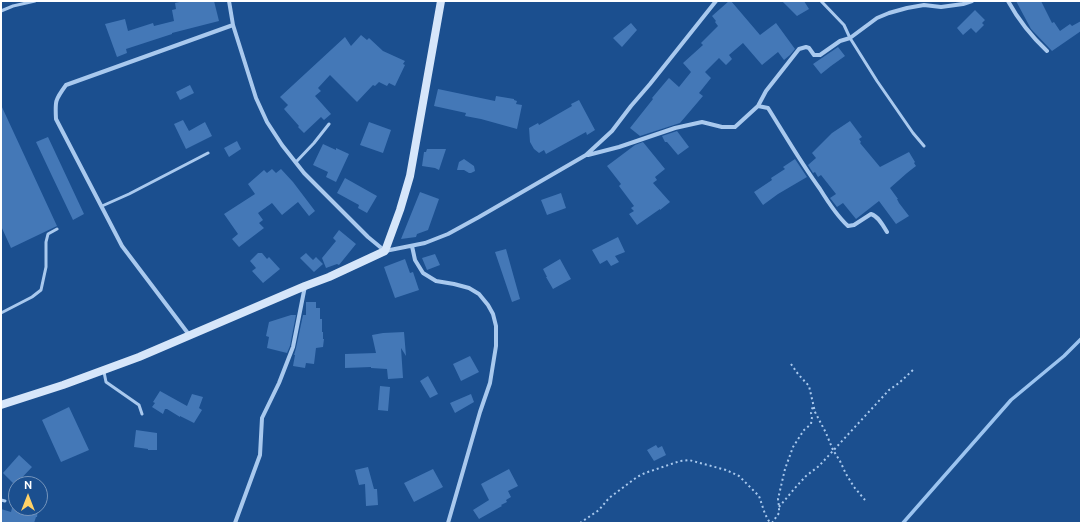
<!DOCTYPE html>
<html>
<head>
<meta charset="utf-8">
<style>
	body { margin:0 }
	#map { position:relative; width:1082px; height:524px; overflow:hidden; background:#1b4f8f; font-family:Ubuntu,sans-serif }
	canvas { display:block }
	.frame { position:absolute; inset:0; border:2px solid #fff; pointer-events:none }
	.north { position:absolute; left:8px; top:476px; width:40px; height:40px; box-sizing:border-box; background:#1b4f8f; border:1px solid #7695bc; border-radius:50%; rotate:0deg; font-size:11px; font-weight:700; line-height:16px; text-align:center; color:#fff }
	.north::after { content:''; display:block; margin:auto; width:14px; height:18px; background:#ffd166; clip-path:polygon(50% 0,100% 100%,50% 72%,0 100%) }
</style>
</head>
<body>
<div id="map">
<canvas width="1082" height="524"></canvas>
<div class="frame"></div>
<div class="north">N</div>
</div>
<script>
const ctx = document.querySelector('canvas').getContext('2d');
ctx.lineJoin = 'round';
function stroke(path, color, width, dash) { ctx.strokeStyle = color; ctx.lineWidth = width; ctx.lineCap = dash ? 'butt' : 'round'; ctx.setLineDash(dash || []); ctx.stroke(path); }
function fillPath(path, color) { ctx.fillStyle = color; ctx.fill(path, 'evenodd'); }
const stream = new Path2D(`
	M903 523 1011 400 1064 356 1081 339`);
const building = new Path2D(`
	M184 1H214L219 21 172 33V34L126 49 127 53 117 57 105 24 125 19 128 31 153 23 154 26 174 21 172 10 176 9 175 3Z
	M729 1H731L760 35 776 23 795 49 790 55 784 60 778 52 762 65 743 43 729 55 732 59 726 65 719 58 705 72 711 78 699 93 703 96 680 123 640 136 630 128 653 99 652 98 668 79 669 78 679 87 691 72 683 63 703 45 701 43 718 26 715 22 716 21 712 16Z
	M782 1H804L809 9 797 16Z
	M1016 1H1041L1052 23 1054 22 1060 31 1070 24 1072 26 1081 21V31L1052 51 1031 29Z
	M975 10 985 20 982 23 984 25 976 33 971 28 963 35 957 28Z
	M631 23 637 30 622 47 613 38Z
	M361 35 367 40 369 38 383 51 405 61 403 64 405 65 395 86 389 83 387 86 379 82 375 86 373 85 357 102 330 75 318 88 321 91 315 96 331 114 324 120 321 117 304 133 298 127 299 126 284 109 288 105 280 97 345 37 351 46Z
	M838 47 845 56 831 66 821 74 813 64Z
	M190 85 194 93 180 100 176 92Z
	M438 89 495 101 496 96 514 99V100L517 101 516 104 522 105 517 129 481 119 465 116 466 113 434 106Z
	M579 100 595 130 587 135 586 132 546 154 544 150 539 153 534 149 530 142 529 128 538 123 539 125 572 106 571 104Z
	M1 105 57 226 11 248 1 226Z
	M183 120 189 131 205 122 212 136 186 149 174 124Z
	M850 121 862 137 859 139 861 142 860 143 880 167 909 152 915 162 914 163 916 166 907 173 890 188 898 199H897L899 203 909 216 896 224 879 201 856 219 843 203 837 207 830 198 836 194 821 175 818 177 815 172 813 173 808 165 816 158 812 153 832 133Z
	M369 122 391 130 383 153 360 145Z
	M677 131 689 147 678 155 667 142H665L662 136Z
	M48 137 84 214 73 220 52 176 36 142Z
	M237 141 241 149 229 157 224 148Z
	M643 142 665 169 655 177 657 180 653 183 670 202 660 210V209L637 225 629 214 634 211 631 208 634 206 619 186 621 184 607 166 635 145Z
	M323 144 336 150V148L349 154 336 182 326 177 328 172 313 165Z
	M427 149H446L439 170 435 168 422 166 424 152H426Z
	M464 159 474 166 475 171 471 173H469L464 170H457L459 162Z
	M795 159 807 177 778 194 763 205 754 192 772 180 771 178 785 169 783 167Z
	M272 169 276 173 281 169 293 182 315 211 309 216 298 202 282 215 272 203 258 213 263 220 259 223 264 228 239 247 232 239 238 234 224 214 255 194 248 184 264 170 267 173Z
	M345 178 377 196 367 213 358 208 359 205 337 193Z
	M420 192 439 199 428 230 417 234 416 237 401 239Z
	M561 193 566 208 547 215 541 200Z
	M339 230 356 244 339 265 337 264 326 268 322 258 336 241 333 238Z
	M618 237 625 252 615 256 619 262 611 266 607 260 600 264 592 250Z
	M506 249 520 299 512 302 495 252Z
	M258 253H262L267 259 269 257 280 269 263 283 252 271 256 268 250 261Z
	M306 253 313 260 316 257 323 264 314 272 300 258Z
	M435 254 440 265 427 270 422 258Z
	M405 259 410 273 413 272 419 290 395 298 384 267Z
	M560 259 571 279 553 289 546 277H547L543 269Z
	M306 302H316V308H320V319H322V332H323V339H324L323 347 316 348 314 364 306 363 305 368 293 366 295 355H294L296 348 303 315H306Z
	M291 315H296L290 346 287 353 267 348 269 337 266 336 269 322Z
	M404 332 406 356 401 348 403 378 388 379 387 369 371 368V367L345 368V354L376 353 372 335 383 333Z
	M470 356 479 372 461 381 453 364Z
	M428 376 438 394 430 398 420 381Z
	M380 386 390 387 388 411 378 410Z
	M160 391 187 406 192 394 203 397 199 408 202 410 194 423 180 416V417L167 409H165L163 414 152 407 155 403 153 402Z
	M471 394 474 402 455 413 450 403Z
	M69 407 89 450 61 462 42 420Z
	M136 430 157 433V450H148V449L134 447Z
	M656 445 658 448 662 446 666 455 654 461 647 450Z
	M19 455 32 467 15 485 3 473Z
	M368 467 374 489H377L378 505 366 506 365 484 359 485 355 470Z
	M433 469 443 487 414 502 404 483Z
	M509 469 518 486 508 491 511 497 506 500 507 502 501 505 502 506 479 519 473 510 489 500 481 484Z
	M12 508H38L37 517H36L34 523H1V509L11 512Z`);
const path = new Path2D(`
	M791 364 798 374 809 386 815 412 826 433 833 450 840 461 846 474 854 487 865 500
	M779 507 795 488 806 476 819 466 889 390 899 383 913 370
	M580 523 599 510 609 498 637 477 645 473 680 461 689 460 726 470 739 476 759 496 765 514 770 523
	M772 523 779 513V507L778 499 785 469 793 447 804 430 811 424 812 417 811 413 813 406`);
const lane = new Path2D(`
	M821 1 844 25 850 38 877 81 913 133 924 146
	M1 11 13 6 35 1
	M296 162 314 143 329 124
	M102 206 129 194 208 153
	M1 313 32 297 41 290 46 267V242L48 234 57 229
	M104 372 106 382 139 405 142 414
	M1 500 5 501`);
const street = new Path2D(`
	M229 1 233 25 256 98 267 122 282 145 304 173 368 237 385 251 425 243 448 234 479 217 586 155 612 131 631 106 650 84 716 1
	M1008 1C1019 21 1030 35 1047 51
	M758 106 766 91 799 49 806 47 809 48 814 55H820L840 41 850 38 877 18 889 13 907 8 924 5 941 7 963 4 972 1
	M588 155 619 147 675 128 702 122 722 127H735L758 106 768 108C785 135 801 163 820 189 828 202 837 216 848 226L854 225 871 214C878 216 883 225 887 232
	M412 246 415 260 423 273 436 281 454 284 469 288 479 294 488 305 493 314 496 326V346L490 383 480 412 448 523
	M190 336 122 246 56 119C55 101 55 100 66 85L233 25
	M235 523 260 455 262 418 279 383 293 347 305 286`);
const secondary = new Path2D(`
	M1 405 63 385 139 357 305 286 329 277 385 251 400 210 410 176 441 1`);
stroke(stream, '#9cc4f0', 3.5);
fillPath(building, '#4478b7');
stroke(path, '#a9c9ee', 2, [2, 3]);
stroke(lane, '#a9c9ee', 3);
stroke(street, '#a9c9ee', 4);
stroke(secondary, '#d6e6fa', 8);
</script>
</body>
</html>
